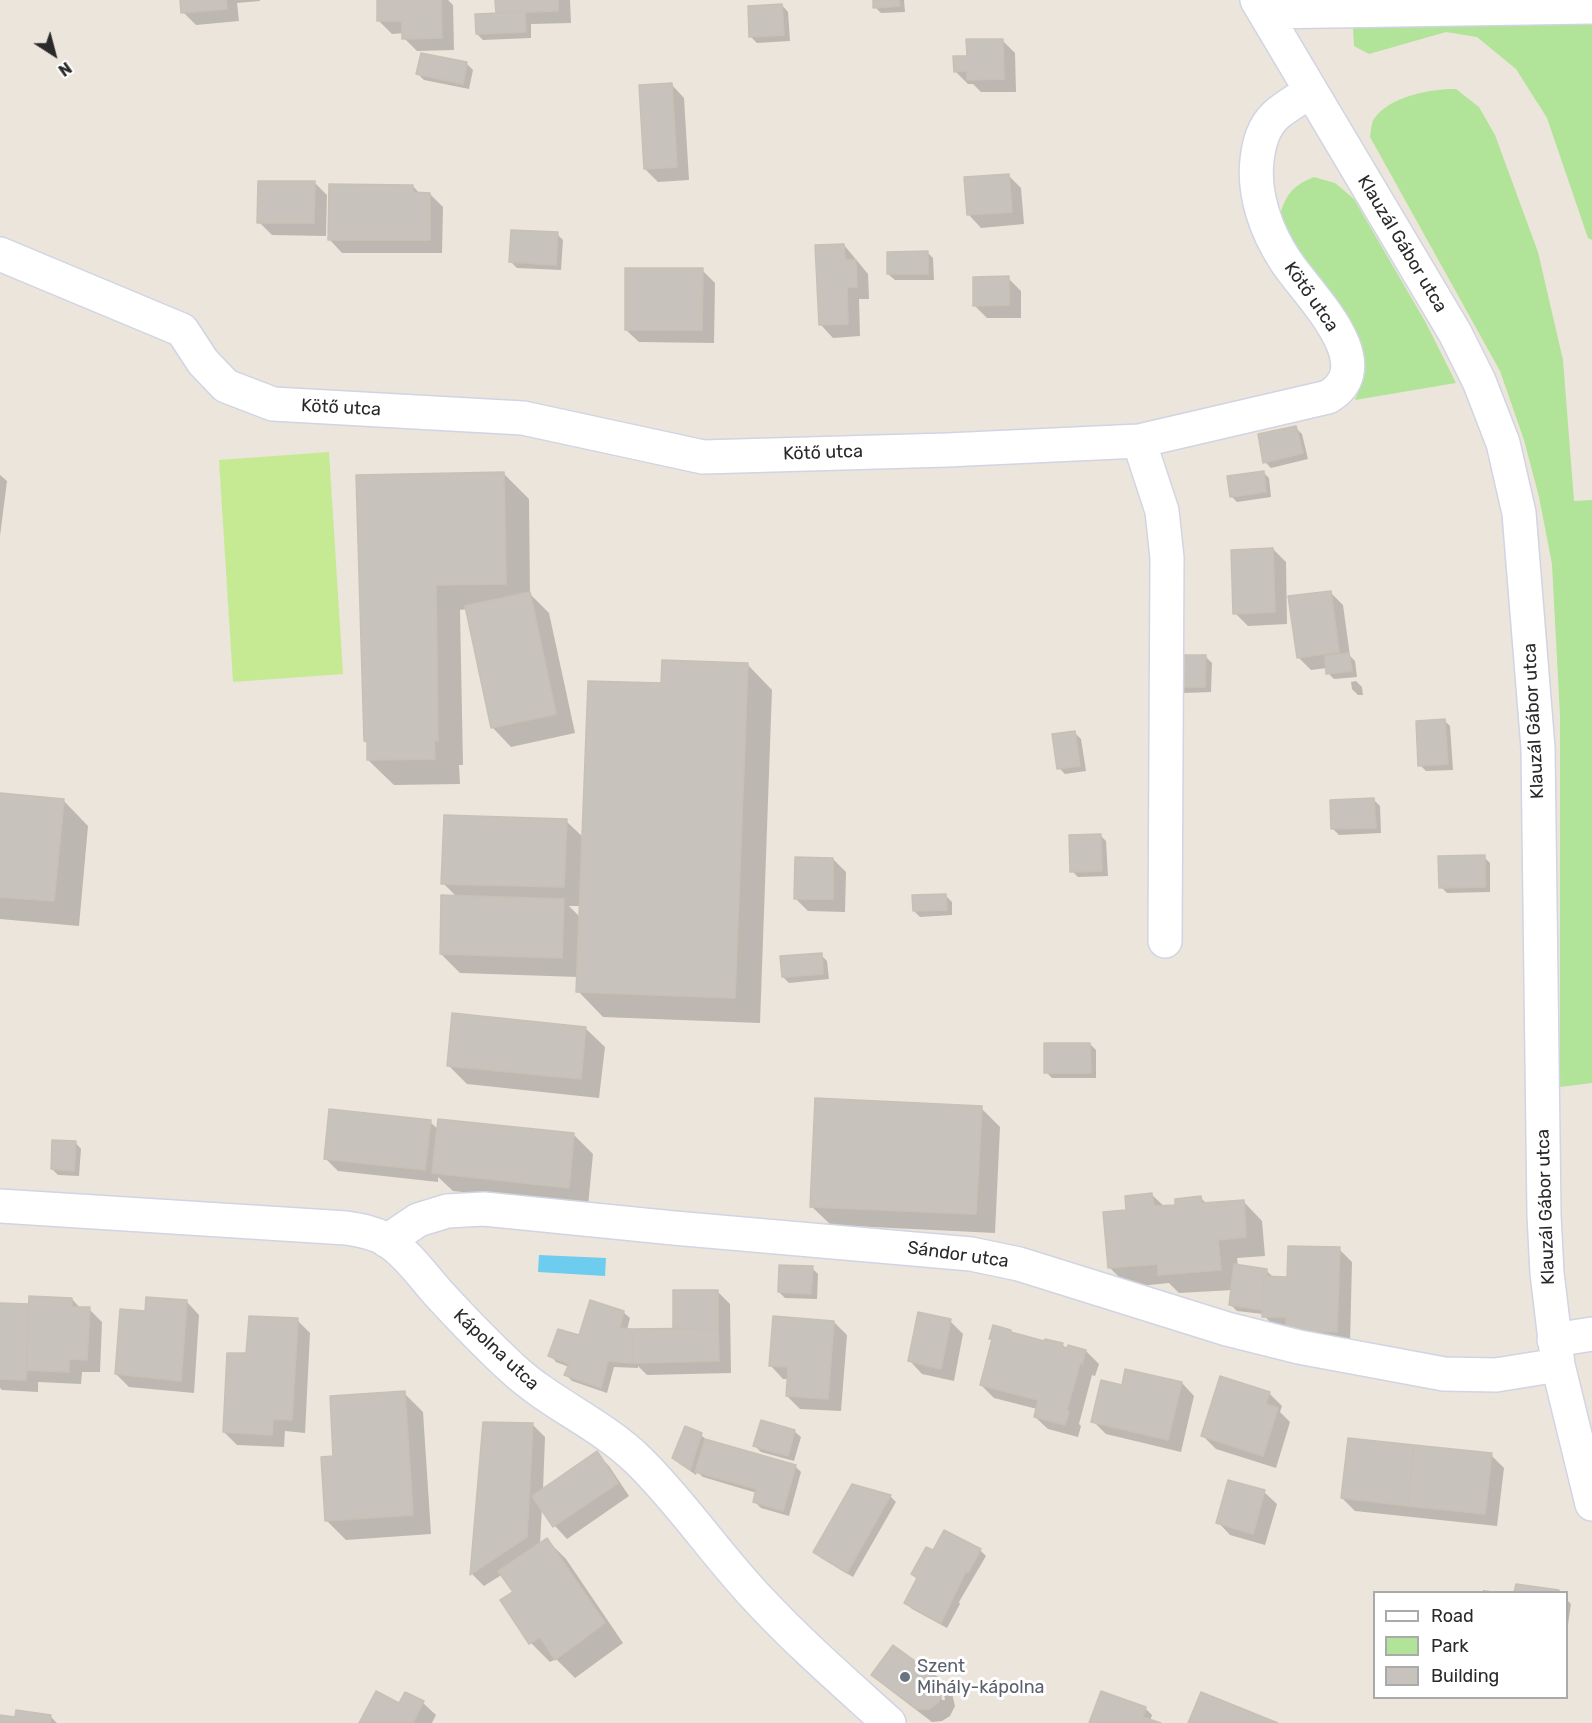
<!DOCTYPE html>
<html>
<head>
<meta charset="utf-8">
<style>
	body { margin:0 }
	#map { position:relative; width:1592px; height:1723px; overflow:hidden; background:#ece5dc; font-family:Rubik,sans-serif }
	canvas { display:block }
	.legend { position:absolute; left:1373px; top:1591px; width:195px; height:108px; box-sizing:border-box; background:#fff; border:2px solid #aaa; margin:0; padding:8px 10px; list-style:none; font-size:18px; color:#2a2a2a }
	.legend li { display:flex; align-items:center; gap:12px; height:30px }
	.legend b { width:30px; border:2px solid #aaa }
	.north { position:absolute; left:24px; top:24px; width:60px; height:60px; -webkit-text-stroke:4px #fff; paint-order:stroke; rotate:144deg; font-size:16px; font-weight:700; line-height:24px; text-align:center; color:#2a2a2a }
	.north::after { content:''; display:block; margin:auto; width:21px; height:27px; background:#2a2a2a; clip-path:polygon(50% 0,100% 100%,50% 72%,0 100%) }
</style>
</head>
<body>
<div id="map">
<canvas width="1592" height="1723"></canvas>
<ul class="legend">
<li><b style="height:8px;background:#fff"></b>Road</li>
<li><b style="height:16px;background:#b1e398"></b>Park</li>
<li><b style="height:16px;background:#c7c2bb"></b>Building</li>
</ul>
<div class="north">N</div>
</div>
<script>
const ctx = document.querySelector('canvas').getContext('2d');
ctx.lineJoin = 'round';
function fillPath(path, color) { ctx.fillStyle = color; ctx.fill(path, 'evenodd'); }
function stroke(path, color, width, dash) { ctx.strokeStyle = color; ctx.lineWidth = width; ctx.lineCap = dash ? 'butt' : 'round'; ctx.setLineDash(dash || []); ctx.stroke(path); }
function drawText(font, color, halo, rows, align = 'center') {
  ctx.font = font + ' Rubik,sans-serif'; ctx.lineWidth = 6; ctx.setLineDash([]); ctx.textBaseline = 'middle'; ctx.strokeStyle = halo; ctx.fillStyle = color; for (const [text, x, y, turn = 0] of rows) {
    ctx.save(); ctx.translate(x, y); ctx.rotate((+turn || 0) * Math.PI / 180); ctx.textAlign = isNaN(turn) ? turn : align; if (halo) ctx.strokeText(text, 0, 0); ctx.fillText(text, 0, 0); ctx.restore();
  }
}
const green = new Path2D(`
	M1365 20 1592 21V240L1588 238 1547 118 1516 69 1477 37 1446 32 1369 54 1354 46 1353 28Z
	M1456 89 1479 107 1495 135 1538 252 1563 360 1574 501 1592 500V1083L1560 1087V716L1552 564 1539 497 1524 440 1500 371 1370 137C1371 132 1371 123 1374 119 1390 96 1430 89 1456 89Z
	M1314 177 1335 183 1354 199 1426 323 1456 383 1355 400 1363 380 1360 355 1278 224C1284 198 1289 187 1314 177Z`);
const pitch = new Path2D(`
	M329 452 343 674 233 682 219 460Z`);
const water = new Path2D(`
	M539 1255 606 1258 605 1276 538 1272Z`);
const shadow = new Path2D(`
	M182 0H260V1L237 3 239 21 196 25 183 12Z
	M378 0H448L453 5 454 50 417 51 404 38V33L392 34 379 21Z
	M497 0H570L571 23 531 24V38L483 40 477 34 500 15 497 12Z
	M874 0H904L905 12 881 13 875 7Z
	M782 5 788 12 790 41 757 43 751 37Z
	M1002 40 1015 53 1016 92H981L973 84H968L955 71 968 58Z
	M467 64 473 70 469 89 424 80 417 73Z
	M672 85 684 98 689 180 658 182 645 169Z
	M1008 175 1021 188 1024 224 981 228 969 215Z
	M314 182 327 195 326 236 272 235 259 222Z
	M413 186 420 194H430L443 207 442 253H342L330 240Z
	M557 234 563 240 561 270 517 268 511 262Z
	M844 245 868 274 869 299H859L860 336 833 338 821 325Z
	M927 252 933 258 934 280H895L888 274Z
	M702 270 715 283 714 343 639 342 626 330Z
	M1008 278 1021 291V318H987L975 306Z
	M1296 428 1302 434 1308 459 1271 468 1265 462Z
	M1263 472 1269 478 1271 497 1237 502 1231 496Z
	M503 473 529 499 530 594 549 613 575 733 511 747 492 727 467 609 460 610 463 765H459L460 784 394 785 368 760V744L365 741 357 476Z
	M0 475 7 481 0 536Z
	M1273 549 1286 562 1287 624 1248 626 1235 613Z
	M1330 592 1343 605 1350 656 1355 661 1357 677 1334 679 1328 673 1327 668 1311 670 1298 657Z
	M1206 657 1212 663 1211 692 1184 693 1178 686Z
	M747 664 772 690 760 1023 603 1017 578 991V977L460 973 441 954 457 897 443 883 566 821 584 838 663 685ZM569 906H581L580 917Z
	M1356 681 1362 687 1363 695H1358L1352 689 1351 682Z
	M1444 720 1450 726 1453 770 1426 771 1420 765Z
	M1075 733 1081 739 1086 771 1065 774 1059 768Z
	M0 795 63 800 88 826 79 926 0 919Z
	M1374 800 1380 806 1381 833 1339 835 1333 829Z
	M1100 835 1106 841 1108 876 1078 877 1072 871Z
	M1484 857 1490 863V892L1447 893 1441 887Z
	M833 859 846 872 845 912 808 911 795 898Z
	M946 896 952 902V915L920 917 914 911Z
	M821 955 827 961 829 979 789 983 783 977Z
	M585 1028 605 1047 599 1098 467 1084 448 1065Z
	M1090 1044 1096 1050V1078H1052L1046 1072Z
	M981 1108 1000 1127 995 1233 831 1225 811 1206Z
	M430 1122 439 1130 574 1135 593 1154 588 1206 453 1191 438 1177V1182L338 1171 325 1158Z
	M75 1142 81 1149 79 1176 58 1175 52 1169Z
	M1152 1195 1165 1207H1177L1201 1198 1207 1204 1243 1201 1262 1221 1265 1256 1237 1258 1238 1266 1266 1270 1272 1276 1289 1278 1339 1249 1352 1262 1350 1344 1276 1329 1263 1314 1237 1311 1231 1305 1233 1290 1179 1293 1169 1283 1129 1287 1109 1267 1128 1211Z
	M812 1268 818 1274 817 1299 785 1298 779 1292Z
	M717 1291 730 1304 731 1373 647 1375 638 1366V1368L614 1367 607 1393 572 1381 566 1375 569 1367 556 1362 550 1355 623 1312 630 1318 627 1330H675Z
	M72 1299 81 1309H89L102 1322 100 1372H82L81 1384 38 1382V1392L2 1390 0 1388V1304L30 1305Z
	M187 1302 199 1315 194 1393 129 1387 116 1374 146 1313Z
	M297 1320 310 1333 305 1433 285 1431 284 1447 237 1445 224 1432 248 1355Z
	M950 1321 963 1334 954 1381 922 1374 910 1361Z
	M834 1322 847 1335 841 1411 800 1409 787 1396 788 1379H783L771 1366Z
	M1011 1331 1014 1335 1045 1343 1062 1344 1068 1350 1086 1351 1099 1364 1095 1376 1092 1375 1079 1424 1081 1426 1078 1437 1048 1429 1035 1417 1037 1409 994 1398 981 1385 993 1341 990 1338Z
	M1182 1383 1194 1396 1181 1452 1106 1434 1093 1421 1123 1387Z
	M404 1393 423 1412 431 1534 346 1540 326 1520Z
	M1269 1393 1282 1406 1280 1412 1290 1422 1276 1468 1216 1449 1203 1436Z
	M484 1424H532L545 1437 543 1490 596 1453 609 1466 629 1496 567 1539 555 1526 542 1507 540 1544 547 1540 566 1559 623 1643 575 1678 556 1659 550 1662 531 1643 502 1600 515 1592 503 1574 484 1586 472 1574Z
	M794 1431 801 1437 794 1461 761 1452 755 1446Z
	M701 1435 708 1441 795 1466 801 1472 789 1516 761 1508 755 1502 757 1493 703 1477 697 1472 696 1475 680 1464 674 1458Z
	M1491 1455 1504 1468 1497 1526 1355 1511 1342 1498Z
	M1264 1492 1277 1504 1265 1545 1230 1535 1218 1522Z
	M890 1496 896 1502 853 1577 821 1558 815 1552Z
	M980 1550 986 1556 959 1602 960 1604 947 1628 912 1609 906 1603 918 1579 913 1574 933 1552Z
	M1517 1585 1559 1592H1560H1516Z
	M1483 1590 1499 1592H1483Z
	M1566 1599 1571 1604 1566 1638Z
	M873 1674 939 1682 942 1700H945L942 1683 952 1693 955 1706 950 1716 942 1721 932 1722 886 1687Z
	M1102 1693 1146 1709 1152 1715 1150 1721 1156 1723H1091Z
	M406 1694 423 1703 436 1715 432 1723H361L400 1705Z
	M0 1716 16 1718 50 1716 57 1723H0Z`);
const building = new Path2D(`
	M180 0H226L227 9 181 13Z
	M377 0H441L442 38 402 39V21H377Z
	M495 0H558V11L496 13Z
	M873 0H899L900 6 873 8Z
	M782 4 784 35 749 37 748 6Z
	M525 12 526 32 476 34 475 14Z
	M966 39H1003L1004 79 967 80V71L954 72 953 56H967Z
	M421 53 467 62 463 84 416 74Z
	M672 83 677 167 644 169 639 85Z
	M1009 174 1012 212 967 215 964 177Z
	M258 181H315L314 223H257Z
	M329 184 413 185V192L430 193V240H328Z
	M511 230 558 232 556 265 509 262Z
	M844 244 845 260H856L857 287H847L848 324 819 325 815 245Z
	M928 251V274H887V252Z
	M625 268H703L702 330H625Z
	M1009 276V305L973 306V277Z
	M1296 426 1303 453 1263 463 1258 434Z
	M1264 471 1266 492 1230 497 1227 476Z
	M504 472 506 584 436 585 438 741 434 740 435 759 367 760V742L364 741 356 475Z
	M1273 548 1275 612 1233 614 1231 550Z
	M1331 591 1339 652 1297 658 1288 596Z
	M530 592 556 714 491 728 465 606Z
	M1349 653 1352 671 1326 674 1325 656Z
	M1176 655H1206L1205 687H1176Z
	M662 660 748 663 735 998 576 992 588 681 661 683Z
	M1445 719 1448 764 1418 766 1416 721Z
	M1075 731 1080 766 1057 769 1052 734Z
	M0 793 64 799 54 901 0 897Z
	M1374 798 1376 828 1331 829 1330 800Z
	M444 815 567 819 564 887 441 884Z
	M1101 834 1102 871 1070 872 1069 835Z
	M1485 855V887L1439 888 1438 856Z
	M795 857 833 858V899H794Z
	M946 894 947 910 913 911 912 895Z
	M441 895 564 899 562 958 440 954Z
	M822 953 823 974 782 977 780 956Z
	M452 1013 586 1027 581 1079 447 1066Z
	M1044 1043H1090L1091 1073H1044Z
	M815 1098 982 1106 976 1214 810 1207Z
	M329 1109 431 1120 425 1170 324 1159Z
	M438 1119 574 1133 569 1188 432 1173Z
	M52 1140 76 1141 74 1171 51 1169Z
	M1152 1193 1154 1206 1175 1205V1199L1201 1196 1202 1203 1244 1200 1246 1237 1218 1240 1221 1270 1158 1275V1264L1108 1268 1103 1212 1126 1210 1125 1196Z
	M1288 1246 1340 1247 1337 1332 1286 1331V1317H1262L1263 1276 1287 1277Z
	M1234 1264 1267 1269V1277L1263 1276 1262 1310 1229 1305Z
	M779 1265 813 1266 811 1294 778 1292Z
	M673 1290H718V1328L673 1329Z
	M29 1296 72 1298V1307H90L87 1360 69 1359V1372L26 1370Z
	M146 1297 187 1300 181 1381 115 1374 120 1309 145 1311Z
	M590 1300 624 1311 620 1328 632 1329 633 1363 608 1361 601 1388 564 1375 569 1364 548 1356 558 1329 579 1335Z
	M0 1303 29 1304 26 1380 0 1379Z
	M918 1312 951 1319 941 1369 908 1361Z
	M249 1316 298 1318 292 1420 273 1419 272 1435 223 1432 227 1353H246Z
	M773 1316 834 1321 828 1399 786 1396 788 1367 769 1366Z
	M993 1325 1011 1330V1332L1044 1341 1045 1339 1063 1343 1062 1347 1067 1348 1068 1345 1086 1350 1082 1364 1080 1363 1067 1410 1069 1412 1065 1425 1034 1417 1038 1400 980 1385 992 1339H989Z
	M718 1328 719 1361 633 1363 632 1329Z
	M1125 1369 1182 1382 1168 1440 1091 1422 1101 1380 1122 1385Z
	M1220 1376 1270 1392 1266 1404 1278 1408 1263 1456 1201 1436Z
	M405 1391 413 1515 325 1521 321 1457 333 1456 330 1396Z
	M761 1420 795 1430 788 1456 753 1446Z
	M483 1422 533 1423 527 1537 470 1575Z
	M685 1426 702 1433 690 1470 672 1458Z
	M1348 1438 1414 1445 1408 1506 1341 1498Z
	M705 1439 796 1465 783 1511 753 1502 756 1489 695 1472Z
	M1414 1445 1492 1453 1485 1514 1408 1506Z
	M597 1451 618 1483 553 1527 532 1496Z
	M1228 1480 1265 1490 1253 1534 1216 1523Z
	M852 1484 891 1495 847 1573 813 1552Z
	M944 1530 981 1549 968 1573 966 1571 941 1623 904 1603 917 1578 911 1574 926 1547 933 1550Z
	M547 1538 605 1623 555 1660 540 1637 529 1644 500 1600 513 1592 498 1571Z
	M1516 1584 1559 1590V1592H1514Z
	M893 1645 940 1679 942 1693 938 1703 929 1709H917L871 1675Z
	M376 1691 399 1703 405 1692 424 1701 413 1723H359Z
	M1101 1691 1146 1707 1143 1717 1161 1723H1089Z
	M1201 1692 1278 1723H1188Z
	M16 1710 51 1715 50 1723H0V1715L15 1717Z`);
const minor = new Path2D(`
	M1257 0 1455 333 1479 381 1503 443 1519 513 1538 748 1544 1215 1547 1273 1558 1365 1592 1504
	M1264 12 1592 7
	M0 254 182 330 203 362 226 386 273 404 523 418 703 457 947 450 1139 441 1328 397C1384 364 1305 292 1285 260 1266 231 1253 194 1257 160 1259 143 1263 127 1276 115 1286 106 1299 99 1310 92
	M1139 441 1162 511 1167 558 1165 941
	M0 1206 346 1228C360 1230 372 1232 385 1239 406 1252 423 1276 439 1294 463 1320 487 1345 513 1369 551 1404 601 1424 638 1460 682 1503 717 1556 760 1601 800 1644 845 1683 889 1723
	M387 1241 418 1220 447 1211 484 1209 674 1228 971 1254 1019 1264 1227 1329 1299 1347 1444 1374 1496 1375 1558 1365
	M1554 1340 1592 1334`);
const markers = [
	[905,1677,6,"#6b7280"]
];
const streetNames = [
	["Klauzál Gábor utca",1402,244,59],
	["Kötő utca",1311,297,55],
	["Kötő utca",341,408,3],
	["Kötő utca",823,453,-2],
	["Klauzál Gábor utca",1534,721,-93],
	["Klauzál Gábor utca",1546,1207,-92],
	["Sándor utca",958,1255,8],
	["Kápolna utca",496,1350,43]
];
const worshipNames = [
	["Szent",917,1667],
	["Mihály-kápolna",917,1688]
];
fillPath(green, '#b1e398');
fillPath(pitch, '#c5ea93');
fillPath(water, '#6eccee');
fillPath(shadow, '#0003');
fillPath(building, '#c7c2bb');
stroke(building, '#c7c1b5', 1.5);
stroke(minor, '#d1d4e3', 36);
stroke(minor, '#fff', 33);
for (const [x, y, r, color] of markers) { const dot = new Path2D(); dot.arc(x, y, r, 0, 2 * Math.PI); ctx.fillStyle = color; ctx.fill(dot); stroke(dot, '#fff', 2); }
drawText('18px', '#2a2a2a', '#fff', streetNames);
drawText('18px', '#5b616d', '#fff', worshipNames, 'left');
</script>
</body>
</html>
